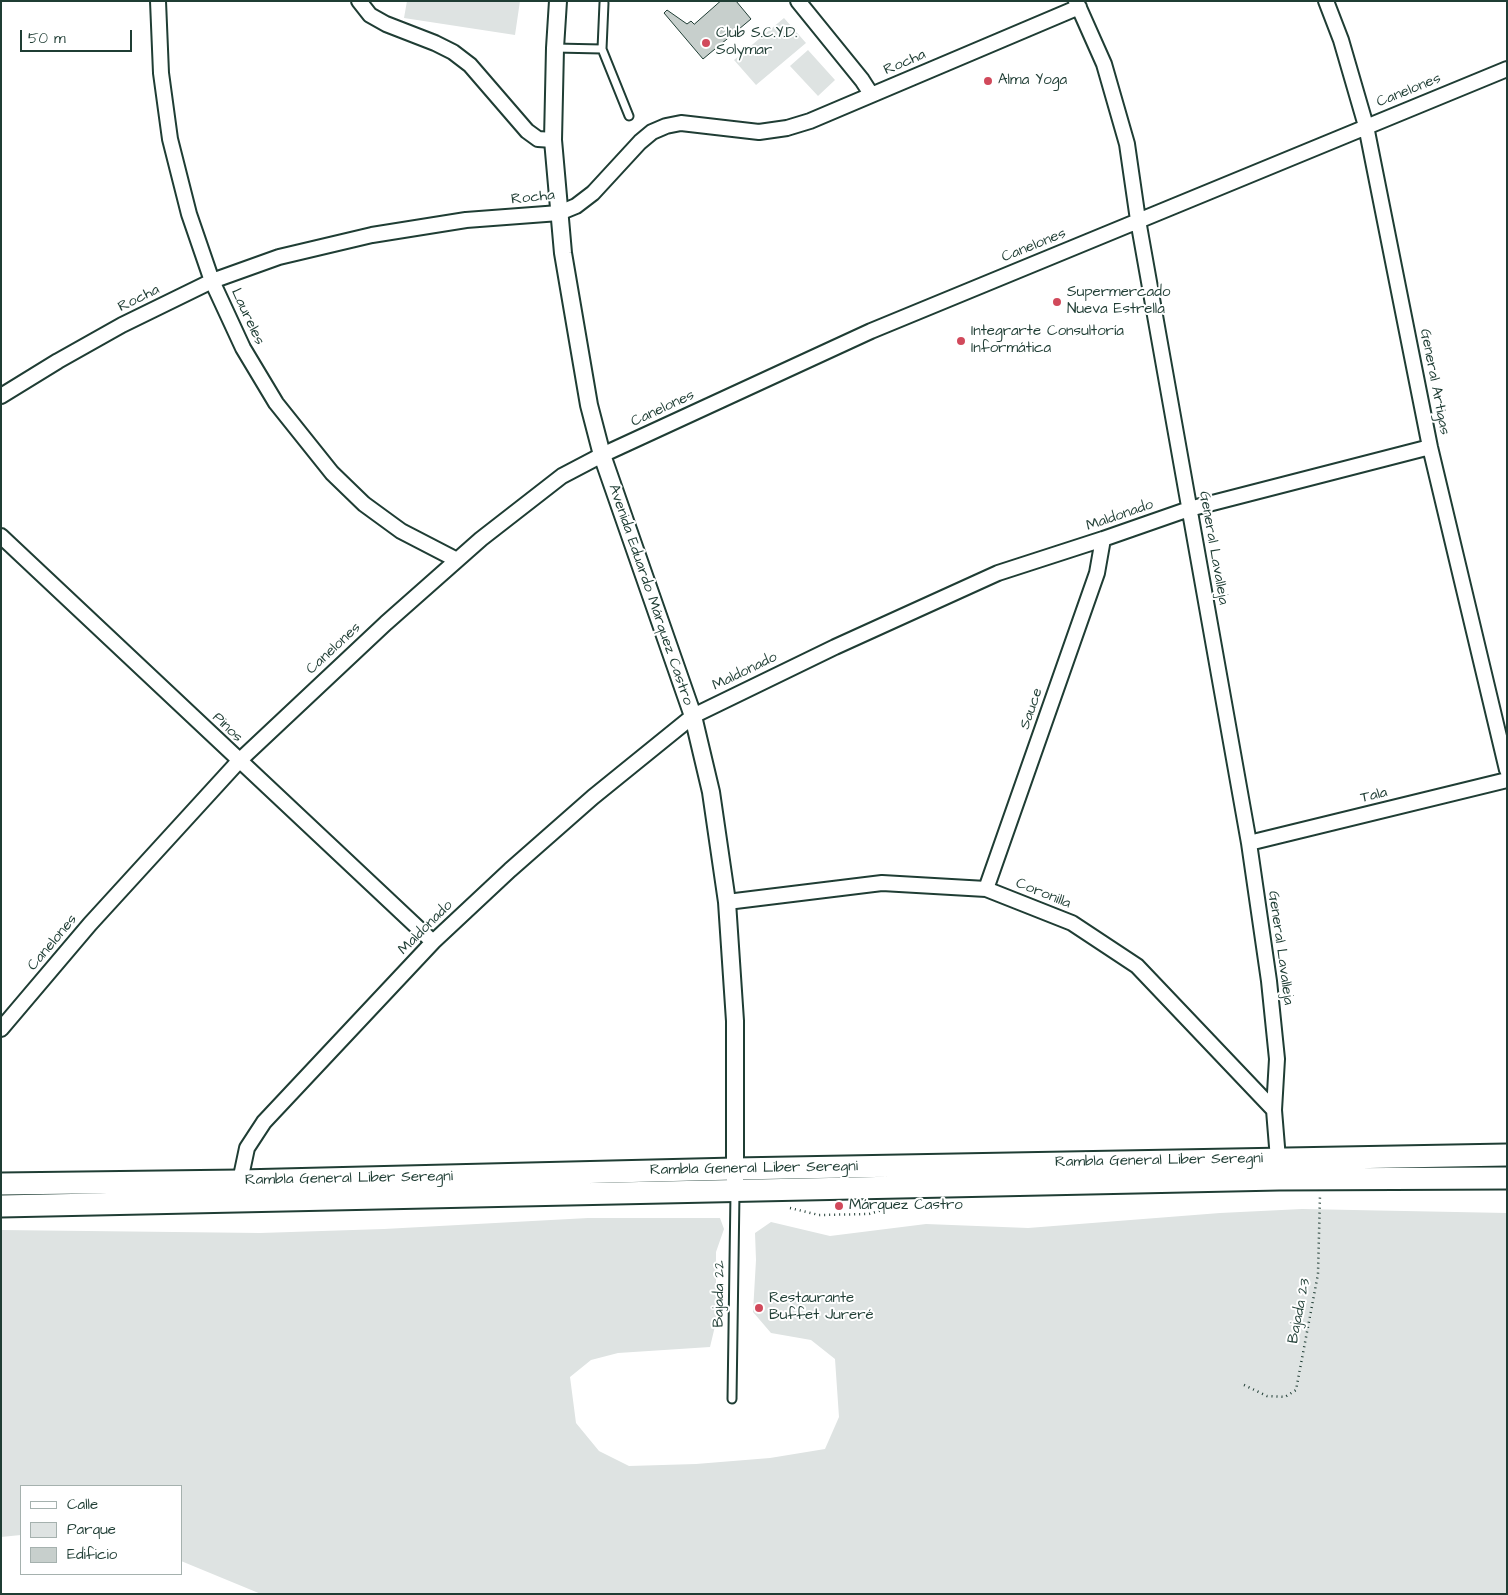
<!DOCTYPE html>
<html>
<head>
<meta charset="utf-8">
<style>
	body { margin:0 }
	#map { position:relative; width:1508px; height:1595px; overflow:hidden; background:#fff; font-family:"Architects Daughter",sans-serif }
	canvas { display:block }
	.frame { position:absolute; inset:0; border:2px solid #1f3d34; pointer-events:none }
	.legend { position:absolute; left:20px; top:1485px; width:162px; height:90px; box-sizing:border-box; background:#fff; border:1px solid #a5b1ae; margin:0; padding:6px 9px; list-style:none; font-size:15px; color:#1f3d34 }
	.legend li { display:flex; align-items:center; gap:10px; height:25px }
	.legend b { width:25px; border:1px solid #a5b1ae }
	.scale { position:absolute; left:20px; top:30px; width:112px; height:22px; box-sizing:border-box; border:2px solid #1f3d34; border-top:0; padding-left:6px; font-size:15px; line-height:18px; white-space:nowrap; color:#1f3d34; -webkit-text-stroke:4px #fff; paint-order:stroke }
</style>
</head>
<body>
<div id="map">
<canvas width="1508" height="1595"></canvas>
<div class="frame"></div>
<ul class="legend">
<li><b style="height:6px;background:#fff"></b>Calle</li>
<li><b style="height:14px;background:#dee3e2"></b>Parque</li>
<li><b style="height:14px;background:#c7cfcc"></b>Edificio</li>
</ul>
<div class="scale">50 m</div>
</div>
<script>
const ctx = document.querySelector('canvas').getContext('2d');
ctx.lineJoin = 'round';
function fillPath(path, color) { ctx.fillStyle = color; ctx.fill(path, 'evenodd'); }
function stroke(path, color, width, dash) { ctx.strokeStyle = color; ctx.lineWidth = width; ctx.lineCap = dash ? 'butt' : 'round'; ctx.setLineDash(dash || []); ctx.stroke(path); }
function drawText(font, color, halo, rows, align = 'center') {
  ctx.font = font + ' "Architects Daughter",sans-serif'; ctx.lineWidth = 4; ctx.setLineDash([]); ctx.textBaseline = 'middle'; ctx.strokeStyle = halo; ctx.fillStyle = color; for (const [text, x, y, turn = 0] of rows) {
    ctx.save(); ctx.translate(x, y); ctx.rotate((+turn || 0) * Math.PI / 180); ctx.textAlign = isNaN(turn) ? turn : align; if (halo) ctx.strokeText(text, 0, 0); ctx.fillText(text, 0, 0); ctx.restore();
  }
}
const green = new Path2D(`
	M407 1H520L515 35 404 18Z
	M784 18 806 43 756 85 734 60Z
	M808 50 835 80 818 96 790 66Z
	M1302 1209 1507 1213V1594H261L181 1561V1486H21V1535L1 1537V1230L260 1233 384 1229 588 1218H720L724 1229 716 1252V1322L710 1347 618 1353 591 1360 570 1377 576 1423 599 1451 629 1466 696 1464 770 1458 825 1449 839 1417 835 1359 811 1340 771 1333 753 1312 756 1260 755 1233 771 1222 830 1236 926 1224 1028 1228 1220 1213Z`);
const building = new Path2D(`
	M721 1H736L751 19 703 59 664 13 667 10 687 24 691 21 694 24Z`);
const path = new Path2D(`
	M790 1208 819 1215 869 1214 895 1206
	M1244 1385 1267 1396 1285 1397 1296 1390 1318 1274 1320 1195`);
const service = new Path2D(`
	M555 48 602 49 629 116
	M602 49 604 3
	M732 1399 735 1193`);
const minor = new Path2D(`
	M158 1 161 73 170 139 189 214 212 281 243 348 276 403 332 473 364 504 401 531 457 560
	M359 1 370 15 386 24 435 43 453 52 470 65 527 131 538 139 553 140
	M798 1 862 80 871 94
	M1076 1 1104 64 1127 144 1138 220 1249 843 1269 981 1277 1059 1274 1110 1278 1159
	M1326 1 1341 40 1366 126 1430 447 1507 770
	M1 396 58 361 122 325 212 281 279 257 372 235 466 220 559 213 576 206 593 193 640 142 652 132 666 126 681 123 759 132 787 128 810 121 1079 7
	M1 536 433 942
	M1249 843 1507 780
	M986 889 1097 573 1103 539
	M727 902 882 883 986 889 1072 923 1137 966 1274 1110
	M1 1029 90 924 239 761 386 623 481 539 562 476 602 455 871 331 1507 69
	M240 1181 247 1148 264 1122 433 942 510 870 593 797 693 716 835 647 998 573 1103 539 1189 509 1430 447`);
const tertiary = new Path2D(`
	M558 1 555 48 553 140 563 253 589 405 602 455 693 716 711 792 727 902 735 1021V1180`);
const primary = new Path2D(`
	M1 1184 240 1181 735 1169 1507 1155
	M1 1206 1279 1179 1507 1178`);
const markers = [
	[706,43,5,"#d1495b"],
	[988,81,5,"#d1495b"],
	[1057,302,5,"#d1495b"],
	[961,341,5,"#d1495b"],
	[839,1206,5,"#d1495b"],
	[759,1308,5,"#d1495b"]
];
const poiNames = [
	["Club S.C.Y.D.",716,34],
	["Solymar",716,51],
	["Alma Yoga",998,81],
	["Supermercado",1067,293],
	["Nueva Estrella",1067,310],
	["Integrarte Consultoría",971,332],
	["Informática",971,349],
	["Márquez Castro",849,1206],
	["Restaurante",769,1299],
	["Buffet Jureré",769,1316]
];
const streetNames = [
	["Rocha",905,63,-23],
	["Canelones",1409,91,-22],
	["Rocha",533,198,-6],
	["Canelones",1034,246,-22],
	["Rocha",139,299,-26],
	["Laureles",247,317,65],
	["General Artigas",1434,382,79],
	["Canelones",663,409,-25],
	["Maldonado",1120,516,-19],
	["General Lavalleja",1213,548,80],
	["Avenida Eduardo Márquez Castro",650,595,71],
	["Canelones",334,649,-43],
	["Maldonado",745,672,-26],
	["Sauce",1032,709,-71],
	["Pinos",227,728,44],
	["Tala",1374,796,-14],
	["Coronilla",1043,894,22],
	["Maldonado",426,928,-45],
	["Canelones",53,943,-50],
	["General Lavalleja",1280,948,82],
	["Rambla General Liber Seregni",1159,1161,-1],
	["Rambla General Liber Seregni",754,1169,-1],
	["Rambla General Liber Seregni",349,1179,-1],
	["Bajada 22",720,1294,-89],
	["Bajada 23",1300,1311,-79]
];
fillPath(green, '#dee3e2');
fillPath(building, '#c7cfcc');
stroke(building, '#1f3d34', 1);
stroke(service, '#1f3d34', 11);
stroke(minor, '#1f3d34', 18);
stroke(tertiary, '#1f3d34', 20);
stroke(primary, '#1f3d34', 25);
stroke(path, '#1f3d34', 2.5, [1, 4]);
stroke(service, '#fff', 7);
stroke(minor, '#fff', 14);
stroke(tertiary, '#fff', 16);
stroke(primary, '#fff', 21);
for (const [x, y, r, color] of markers) { const dot = new Path2D(); dot.arc(x, y, r, 0, 2 * Math.PI); ctx.fillStyle = color; ctx.fill(dot); stroke(dot, '#fff', 2); }
drawText('15px', '#1f3d34', '#fff', poiNames, 'left');
drawText('15px', '#1f3d34', '#fff', streetNames);
</script>
</body>
</html>
